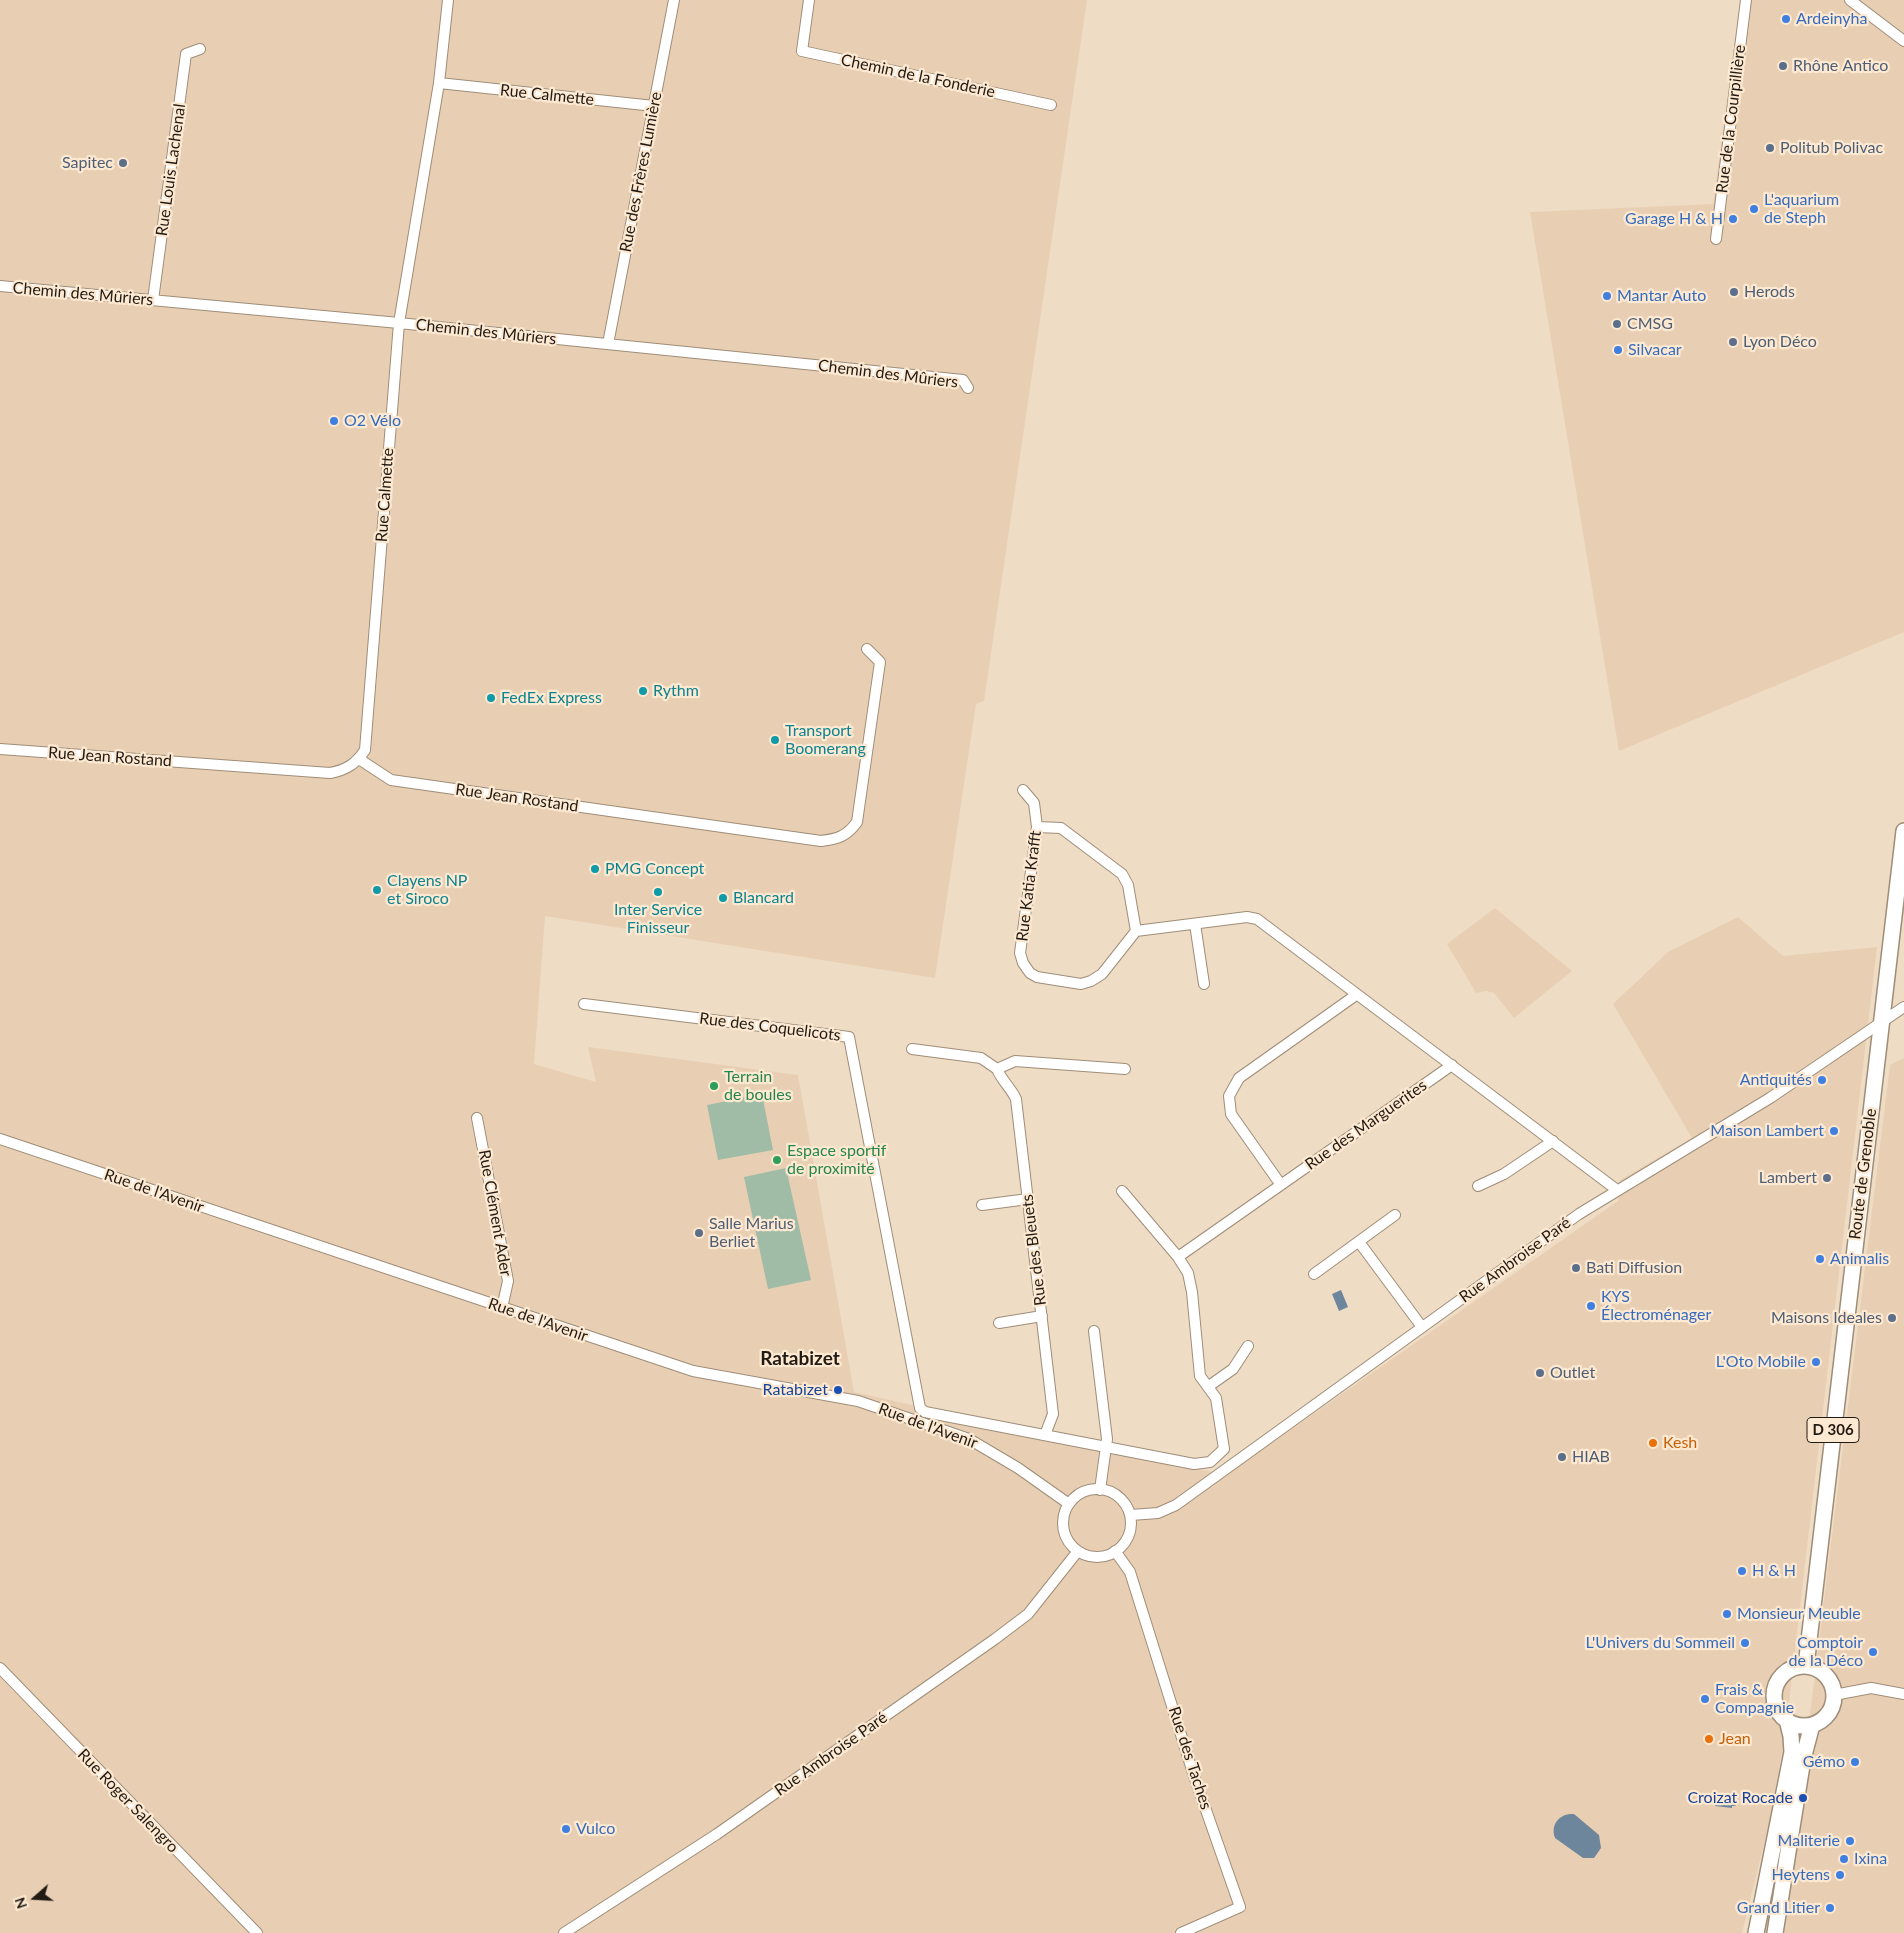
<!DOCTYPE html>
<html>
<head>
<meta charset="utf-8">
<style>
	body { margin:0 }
	#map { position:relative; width:1904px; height:1933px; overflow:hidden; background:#efdcc5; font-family:Lato,sans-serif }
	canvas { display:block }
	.north { position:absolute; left:10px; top:1873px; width:50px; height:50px; -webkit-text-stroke:4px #fde9d2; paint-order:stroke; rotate:251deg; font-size:14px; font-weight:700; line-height:20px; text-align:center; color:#221b13 }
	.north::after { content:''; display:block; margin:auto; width:18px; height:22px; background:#221b13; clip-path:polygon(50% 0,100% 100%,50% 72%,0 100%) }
</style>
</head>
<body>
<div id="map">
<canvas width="1904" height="1933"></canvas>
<div class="north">N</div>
</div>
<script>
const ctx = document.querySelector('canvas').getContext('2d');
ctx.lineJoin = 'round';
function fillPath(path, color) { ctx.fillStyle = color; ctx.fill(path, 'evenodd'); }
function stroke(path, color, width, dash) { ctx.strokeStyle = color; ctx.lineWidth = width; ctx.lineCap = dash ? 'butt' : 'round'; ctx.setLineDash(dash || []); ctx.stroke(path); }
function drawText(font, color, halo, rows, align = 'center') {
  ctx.font = font + ' Lato,sans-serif'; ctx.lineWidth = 4.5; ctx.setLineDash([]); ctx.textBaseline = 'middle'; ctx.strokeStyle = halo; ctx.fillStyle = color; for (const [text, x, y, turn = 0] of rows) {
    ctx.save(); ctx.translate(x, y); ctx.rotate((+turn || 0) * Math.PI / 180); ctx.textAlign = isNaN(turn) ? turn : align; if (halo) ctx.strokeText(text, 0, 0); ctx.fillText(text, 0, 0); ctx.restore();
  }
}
const built = new Path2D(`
	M0 0H1087L984 701 976 704 935 978 545 916 534 1064 596 1082 588 1047 798 1075 854 1392 1226 1475 1618 1201 1620 1180 1692 1138 1613 1004 1668 952 1738 917 1783 956 1877 947 1785 1736 1769 1824 1742 1933H0Z
	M1741 0H1904V632L1619 751 1530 212 1713 204Z
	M1495 908 1572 971 1514 1018 1494 993 1486 991 1476 993 1447 944Z
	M1904 1058V1933H1783L1890 1065Z`);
const green = new Path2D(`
	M762 1094 773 1150 718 1160 707 1105Z
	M786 1168 811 1280 768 1289 744 1177Z`);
const water = new Path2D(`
	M1341 1290 1348 1307 1339 1311 1332 1294Z
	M1716 1797 1732 1799V1802H1736V1806H1732V1808L1715 1806Z
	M1574 1814 1599 1835 1601 1848 1594 1858H1583L1555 1838C1550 1824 1560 1813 1574 1814Z`);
const street = new Path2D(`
	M809 0 802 51 1051 105
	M1850 0 1904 41
	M439 83 654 106
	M1716 239 1746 0
	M0 286 399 323 963 380 968 388
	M153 300 186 54 200 49
	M608 344 674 0
	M0 749 330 773C346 770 356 764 365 750L399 323 439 83 448 0
	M359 759 391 780 821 841C838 839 847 836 857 822L880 662 867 649
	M1023 790 1034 803 1037 827 1020 953 1023 963 1030 973 1037 977 1081 984 1091 981 1102 974 1136 931
	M1037 827 1061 828 1122 874 1128 885 1136 931 1247 917 1257 919 1617 1190
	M1195 924 1204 984
	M584 1004 849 1037 920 1408 925 1412 1194 1464 1210 1462 1224 1449 1216 1398 1200 1376 1192 1292 1188 1273 1178 1257 1122 1191
	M912 1049 981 1058 997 1069 1015 1061 1125 1069
	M997 1069C1002 1081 1011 1088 1016 1099L1053 1414 1045 1435
	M477 1118 508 1281 502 1308
	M0 1139 693 1371 858 1401 969 1439 1018 1468 1069 1504
	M1281 1185 1231 1114 1229 1096 1239 1078 1356 995
	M1478 1186 1504 1174 1553 1141
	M982 1205 1028 1199
	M1359 1242 1422 1327
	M1178 1257 1452 1065
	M1314 1274 1395 1215
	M999 1323 1042 1316
	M1094 1331 1107 1439 1100 1490
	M1209 1386 1233 1369 1248 1346
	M1063 1523a34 34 0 1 1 68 0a34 34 0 1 1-68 0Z
	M1131 1515 1158 1513 1176 1505 1579 1214 1770 1098 1904 1007
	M1115 1551 1130 1572 1193 1773 1240 1907 1181 1933
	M0 1668 257 1933
	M1834 1695 1871 1688 1904 1694
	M564 1933 717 1834 995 1639 1028 1614 1078 1551`);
const primary = new Path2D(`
	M1806 1666 1904 831
	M1774 1696a30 30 0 1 1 60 0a30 30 0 1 1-60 0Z
	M1756 1933 1792 1752 1791 1736 1787 1720
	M1775 1933 1803 1759 1812 1725`);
const markers = [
	[1786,19,5,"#3f7fe0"],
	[1783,66,5,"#5c6f8a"],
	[1770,148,5,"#5c6f8a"],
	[123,163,5,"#5c6f8a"],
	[1754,209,5,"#3f7fe0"],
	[1733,219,5,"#3f7fe0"],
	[1734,292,5,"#5c6f8a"],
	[1607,296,5,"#3f7fe0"],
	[1617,324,5,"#5c6f8a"],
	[1733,342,5,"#5c6f8a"],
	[1618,350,5,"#3f7fe0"],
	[334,421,5,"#3f7fe0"],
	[643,691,5,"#0f9aa8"],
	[491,698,5,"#0f9aa8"],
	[775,740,5,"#0f9aa8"],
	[595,869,5,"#0f9aa8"],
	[377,890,5,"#0f9aa8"],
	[658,892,5,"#0f9aa8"],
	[723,898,5,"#0f9aa8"],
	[1822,1080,5,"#3f7fe0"],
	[714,1086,5,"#2e9e5b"],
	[1834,1131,5,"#3f7fe0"],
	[777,1160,5,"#2e9e5b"],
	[1827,1178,5,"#5c6f8a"],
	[699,1233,5,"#5c6f8a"],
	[1820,1259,5,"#3f7fe0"],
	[1576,1268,5,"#5c6f8a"],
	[1591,1306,5,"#3f7fe0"],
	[1892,1318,5,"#5c6f8a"],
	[1816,1362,5,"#3f7fe0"],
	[1540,1373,5,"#5c6f8a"],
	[838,1390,5,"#1a4fb4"],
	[1653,1443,5,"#e8710a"],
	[1562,1457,5,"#5c6f8a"],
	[1742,1571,5,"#3f7fe0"],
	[1727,1614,5,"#3f7fe0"],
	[1745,1643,5,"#3f7fe0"],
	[1873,1652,5,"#3f7fe0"],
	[1705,1699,5,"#3f7fe0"],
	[1709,1739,5,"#e8710a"],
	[1855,1762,5,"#3f7fe0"],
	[1803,1798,5,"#1a4fb4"],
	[566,1829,5,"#3f7fe0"],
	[1850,1841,5,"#3f7fe0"],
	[1844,1859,5,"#3f7fe0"],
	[1840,1875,5,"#3f7fe0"],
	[1830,1908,5,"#3f7fe0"]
];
const shields = [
	[1833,1430,52]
];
const shieldNames = [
	["D 306",1833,1430]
];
const shopNames = [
	["Ardeinyha",1796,19],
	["L'aquarium",1764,200],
	["de Steph",1764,218],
	["Garage H & H",1723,219,"right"],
	["Mantar Auto",1617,296],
	["Silvacar",1628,350],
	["O2 Vélo",344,421],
	["Antiquités",1812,1080,"right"],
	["Maison Lambert",1824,1131,"right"],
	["Animalis",1830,1259],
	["KYS",1601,1297],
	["Électroménager",1601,1315],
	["L'Oto Mobile",1806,1362,"right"],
	["H & H",1752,1571],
	["Monsieur Meuble",1737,1614],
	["L'Univers du Sommeil",1735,1643,"right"],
	["Comptoir",1863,1643,"right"],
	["de la Déco",1863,1661,"right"],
	["Frais &",1715,1690],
	["Compagnie",1715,1708],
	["Gémo",1845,1762,"right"],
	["Vulco",576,1829],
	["Maliterie",1840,1841,"right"],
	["Ixina",1854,1859],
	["Heytens",1830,1875,"right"],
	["Grand Litier",1820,1908,"right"]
];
const serviceNames = [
	["Rhône Antico",1793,66],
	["Politub Polivac",1780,148],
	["Sapitec",113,163,"right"],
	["Herods",1744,292],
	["CMSG",1627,324],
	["Lyon Déco",1743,342],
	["Lambert",1817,1178,"right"],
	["Salle Marius",709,1224],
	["Berliet",709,1242],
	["Bati Diffusion",1586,1268],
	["Maisons Ideales",1882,1318,"right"],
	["Outlet",1550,1373],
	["HIAB",1572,1457]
];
const streetNames = [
	["Chemin de la Fonderie",918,76,12],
	["Rue Calmette",547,95,6],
	["Rue de la Courpillière",1731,119,-83],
	["Rue Louis Lachenal",171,170,-82],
	["Rue des Frères Lumière",641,172,-79],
	["Chemin des Mûriers",83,294,5],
	["Chemin des Mûriers",486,332,6],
	["Chemin des Mûriers",888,374,7],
	["Rue Calmette",385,495,-86],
	["Rue Jean Rostand",110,757,4],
	["Rue Jean Rostand",517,798,8],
	["Rue Katia Krafft",1029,886,-83],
	["Rue des Coquelicots",770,1027,7],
	["Rue des Marguerites",1366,1125,-35],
	["Route de Grenoble",1863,1174,-83],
	["Rue de l'Avenir",154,1191,19],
	["Rue Clément Ader",495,1213,80],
	["Rue des Bleuets",1034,1250,-97],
	["Rue Ambroise Paré",1515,1260,-36],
	["Rue de l'Avenir",538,1320,19],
	["Rue de l'Avenir",928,1426,20],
	["Rue Ambroise Paré",831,1754,-35],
	["Rue des Taches",1190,1758,72],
	["Rue Roger Salengro",128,1801,46]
];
const cultureNames = [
	["Rythm",653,691],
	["FedEx Express",501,698],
	["Transport",785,731],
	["Boomerang",785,749],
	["PMG Concept",605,869],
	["Clayens NP",387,881],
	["et Siroco",387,899],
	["Blancard",733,898],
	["Inter Service",658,910,"center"],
	["Finisseur",658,928,"center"]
];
const leisureNames = [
	["Terrain",724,1077],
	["de boules",724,1095],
	["Espace sportif",787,1151],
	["de proximité",787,1169]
];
const transitNames = [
	["Ratabizet",828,1390],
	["Croizat Rocade",1793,1798]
];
const foodNames = [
	["Kesh",1663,1443],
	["Jean",1719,1739]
];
const quarterNames = [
	["Ratabizet",800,1359]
];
fillPath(built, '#e8cfb3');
fillPath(green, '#a0bca7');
fillPath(water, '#6e869c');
stroke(street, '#9f8d78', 12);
stroke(primary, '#9f8d78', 18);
stroke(street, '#fff', 10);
stroke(primary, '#fff', 15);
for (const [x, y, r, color] of markers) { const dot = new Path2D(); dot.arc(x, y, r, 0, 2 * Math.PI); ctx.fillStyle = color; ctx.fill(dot); stroke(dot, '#fde9d2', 2); }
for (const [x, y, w] of shields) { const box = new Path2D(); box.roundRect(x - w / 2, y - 12.5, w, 25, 4); ctx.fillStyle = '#fde9d2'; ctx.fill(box); stroke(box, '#221b13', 1); }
drawText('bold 15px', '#221b13', null, shieldNames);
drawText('16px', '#366cbe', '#fde9d2', shopNames, 'left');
drawText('16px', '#4e5e75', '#fde9d2', serviceNames, 'left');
drawText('16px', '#221b13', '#fde9d2', streetNames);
drawText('16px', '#0d838f', '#fde9d2', cultureNames, 'left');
drawText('16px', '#27864d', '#fde9d2', leisureNames, 'left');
drawText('16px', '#164399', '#fde9d2', transitNames, 'right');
drawText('16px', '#c56008', '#fde9d2', foodNames, 'left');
drawText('bold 19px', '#221b13', '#fde9d2', quarterNames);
</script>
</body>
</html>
